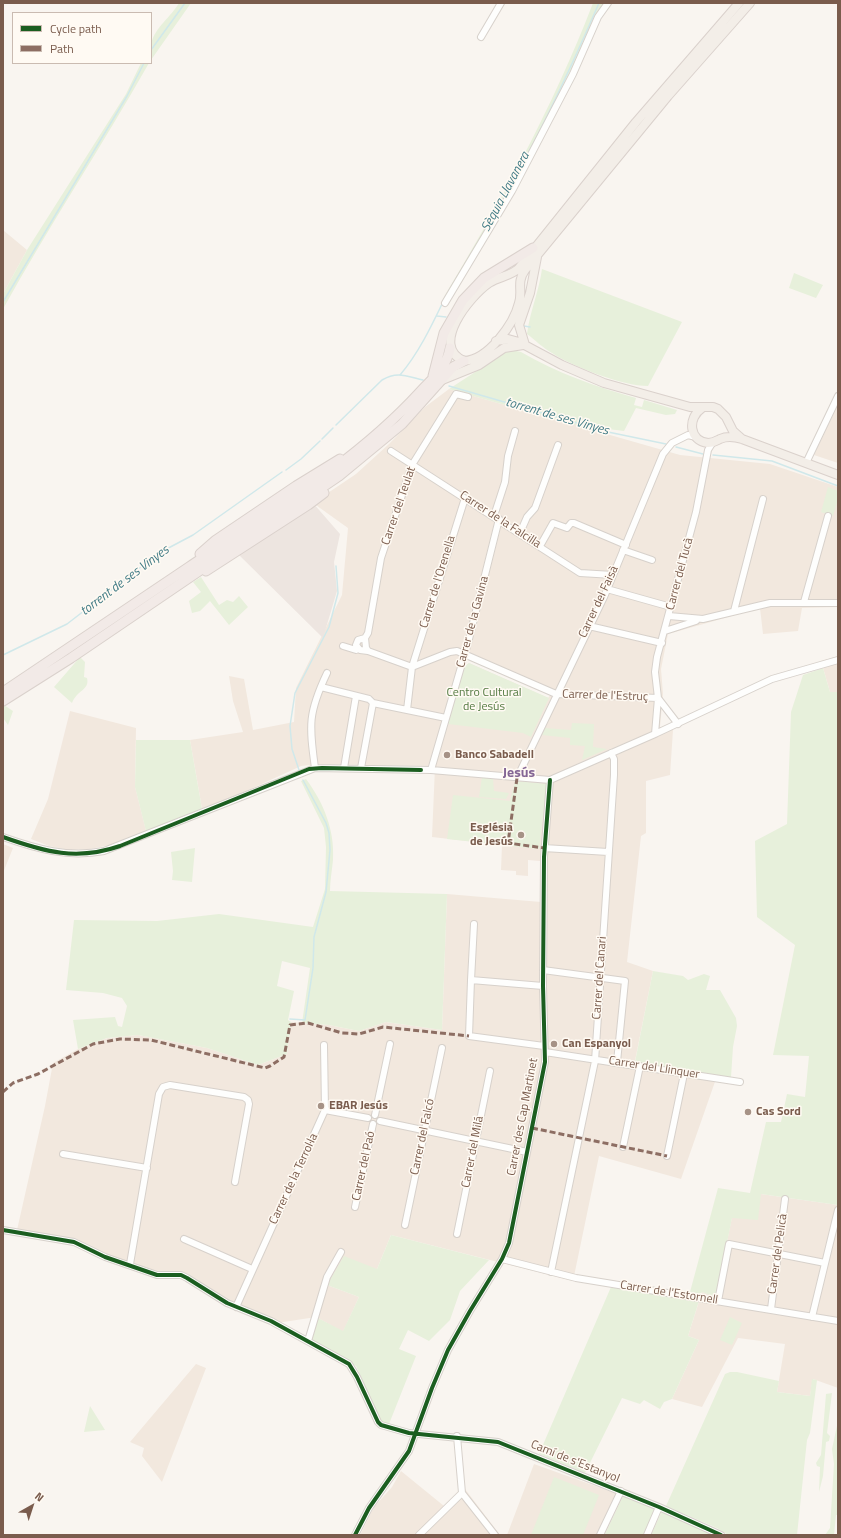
<!DOCTYPE html>
<html>
<head>
<meta charset="utf-8">
<style>
	body { margin:0 }
	#map { position:relative; width:841px; height:1538px; overflow:hidden; background:#f9f5f0; font-family:"Titillium Web",sans-serif }
	canvas { display:block }
	.frame { position:absolute; inset:0; border:4px solid #7a5c4d; pointer-events:none }
	.legend { position:absolute; left:12px; top:12px; width:140px; height:52px; box-sizing:border-box; background:#fffaf3; border:1px solid #cabbb1; margin:0; padding:5px 7px; list-style:none; font-size:12px; color:#7a5c4d }
	.legend li { display:flex; align-items:center; gap:8px; height:20px }
	.legend b { width:20px; border:1px solid #cabbb1 }
	.north { position:absolute; left:12px; top:1486px; width:40px; height:40px; -webkit-text-stroke:3px #fffaf3; paint-order:stroke; rotate:39deg; font-size:11px; font-weight:700; line-height:16px; text-align:center; color:#7a5c4d }
	.north::after { content:''; display:block; margin:auto; width:14px; height:18px; background:#7a5c4d; clip-path:polygon(50% 0,100% 100%,50% 72%,0 100%) }
</style>
</head>
<body>
<div id="map">
<canvas width="841" height="1538"></canvas>
<div class="frame"></div>
<ul class="legend">
<li><b style="height:5px;background:#1b5e20"></b>Cycle path</li>
<li><b style="height:5px;background:#8d6e63"></b>Path</li>
</ul>
<div class="north">N</div>
</div>
<script>
const ctx = document.querySelector('canvas').getContext('2d');
ctx.lineJoin = 'round';
function fillPath(path, color) { ctx.fillStyle = color; ctx.fill(path, 'evenodd'); }
function stroke(path, color, width, dash) { ctx.strokeStyle = color; ctx.lineWidth = width; ctx.lineCap = dash ? 'butt' : 'round'; ctx.setLineDash(dash || []); ctx.stroke(path); }
function drawText(font, color, halo, rows, align = 'center') {
  ctx.font = font + ' "Titillium Web",sans-serif'; ctx.lineWidth = 3; ctx.setLineDash([]); ctx.textBaseline = 'middle'; ctx.strokeStyle = halo; ctx.fillStyle = color; for (const [text, x, y, turn = 0] of rows) {
    ctx.save(); ctx.translate(x, y); ctx.rotate((+turn || 0) * Math.PI / 180); ctx.textAlign = isNaN(turn) ? turn : align; if (halo) ctx.strokeText(text, 0, 0); ctx.fillText(text, 0, 0); ctx.restore();
  }
}
const residential = new Path2D(`
	M3 230 27 250 3 294Z
	M449 389 680 455 770 464 838 487V607L802 608 798 631 763 634 760 608 668 634 661 669 663 694 660 727 673 730 670 775 646 781V833L641 836 627 962 653 971 635 1061 717 1076 681 1179 599 1156 573 1281 391 1235 377 1269 327 1285 359 1297 343 1332 316 1317 277 1323 225 1301 213 1290 180 1273 163 1274 112 1257 86 1244 73 1240 17 1230 45 1106 53 1063 78 1049 108 1038 138 1035 207 1048 258 1065 287 1054 291 1022 329 1025 359 1031 386 1022 442 1030 447 894 541 902 540 861 528 860V876L516 875V871L501 870 502 845 432 837 435 767 465 666 469 663 548 698 552 693 465 655 428 766 318 764 301 766 231 798 202 809 196 774 190 740 243 732 233 701 229 676 244 679 253 730 294 722 296 688 342 595 348 528 313 503 356 474 389 444 425 407Z
	M838 404V463L814 455Z
	M838 656V692H830L821 661Z
	M70 711 136 728 135 787 146 831 110 845 90 849 69 850 49 846 31 839 48 799Z
	M3 844 13 848 3 873Z
	M761 1194 838 1205V1388L813 1379 810 1396 777 1392 785 1344 738 1338 702 1407 672 1399 699 1340 688 1336 702 1292 716 1296 732 1217Z
	M196 1364 206 1368 162 1482 142 1456 144 1448 130 1442Z
	M534 1464 623 1496 605 1534 607 1535H507Z
	M401 1471 444 1506 465 1489 500 1535H360L374 1507 392 1487Z`);
const industrial = new Path2D(`
	M313 503 340 534 334 562 337 591 323 638 238 554Z`);
const green = new Path2D(`
	M179 3H191L151 60C151 55 150 49 151 44 155 27 171 17 179 3Z
	M593 3H605L510 190 476 248 442 300C500 204 553 107 593 3Z
	M141 63H149C102 146 49 226 3 309V294L27 250 126 94Z
	M542 269 682 322 648 386C623 386 573 367 552 353 543 348 535 340 527 334 530 311 539 291 542 269Z
	M794 273 823 285 816 298 789 288Z
	M512 350 521 352C557 373 597 387 636 398L634 405 642 407 644 400 677 410 675 414 666 415 636 408 624 431 608 429 606 434 449 389 506 352Z
	M828 487 838 491V499L833 516 821 512Z
	M201 577 219 605 227 600 233 602 239 596 248 607 229 625 210 601 200 611 192 613 189 601 201 592 193 582Z
	M80 657 85 662 84 677 87 678C90 690 77 690 72 703L54 687Z
	M469 663 549 698 531 737 523 733 448 724 465 666Z
	M823 668 830 692H838V1205L761 1194 758 1220 732 1218 716 1297 702 1292 701 1294 690 1292 718 1188 750 1193 766 1122H781L787 1094 805 1097 809 1056 773 1055 795 945 757 917 755 841 787 824 791 712 803 675Z
	M4 705 13 711 8 725 3 718Z
	M572 723 594 724 593 747 607 749 582 760 585 746 570 745V738L542 735 545 728 571 730Z
	M136 740H190L202 809 146 831 135 787Z
	M482 777 493 779 494 791 509 793 506 799 479 797Z
	M306 779C324 803 335 831 333 860 332 870 330 881 330 891L447 894 442 1030 386 1022 359 1031 329 1025 302 1023 310 968 282 961 277 986 294 991 288 1020 291 1022 287 1054 258 1065 207 1048 138 1035 107 1038 78 1049 73 1020 115 1017 118 1026 122 1027 127 1006 122 998 103 993 66 990 74 920 157 921 219 914 313 927 325 889 326 847 324 828 301 781Z
	M515 781 547 784 539 849 447 839 453 795 510 801Z
	M195 848 192 882 172 880 173 871 171 852Z
	M653 971 683 976 688 980 704 974 710 976 706 990H720L736 1018 737 1026 733 1047 731 1077 717 1076 635 1062Z
	M391 1235 489 1260 460 1291 450 1320 429 1341 408 1330 399 1349 416 1356 389 1424 381 1423 356 1366 312 1341 316 1317 343 1331 359 1297 327 1285 344 1256 377 1269Z
	M611 1287 699 1301 688 1336 699 1340 672 1399 664 1402 660 1409 644 1400 640 1404 622 1398 585 1473 539 1454Z
	M730 1317 742 1323 732 1345 720 1340Z
	M730 1372H737L779 1381 777 1392 810 1396 812 1379 817 1380 810 1433 807 1440 797 1535H728L717 1528 666 1506 725 1374Z
	M832 1393 827 1433 830 1436 829 1441 826 1442 823 1476 819 1492 820 1467 817 1466 816 1463 821 1455 826 1394Z
	M90 1406 105 1430 84 1432Z
	M838 1421V1515H836L834 1535H825L830 1528 834 1464 832 1449Z
	M554 1477 599 1495 583 1535H531Z
	M623 1496 653 1507 655 1511 643 1535 605 1534Z
	M662 1511 715 1535H651Z`);
const stream = new Path2D(`
	M151 50 185 3
	M494 215C534 147 568 75 599 3
	M3 302 127 96 144 63
	M437 316 446 317
	M524 326 530 327
	M400 375C418 354 431 327 443 302
	M449 386 608 432 666 444
	M336 425 382 380C397 371 406 376 423 380
	M322 439 333 428
	M676 447 703 454
	M713 455 772 461 838 486
	M286 470 301 459 320 441
	M3 655 67 624 159 553 193 535 282 472
	M299 770 292 749 290 726 295 693 329 627 338 593 336 566
	M290 1019 305 1020 313 968 314 937 326 892 330 850 329 833 326 823 303 780`);
const minor = new Path2D(`
	M481 37 501 3
	M445 303 512 191 573 74 598 17 608 3
	M391 451 580 573 613 575
	M806 463 838 396
	M494 516 505 482 508 456 515 431
	M520 533 527 517 535 508 558 445
	M540 546 553 523 567 528 571 523H574L626 545
	M623 550 652 560
	M607 589 671 607
	M804 602 828 516
	M734 611 763 499
	M669 616 703 619 770 603H838
	M589 626 662 643
	M665 631 696 621
	M365 638 368 633 381 558 412 465 456 394 468 397
	M365 638 366 648 368 651 360 650 356 645 358 640Z
	M343 646 356 650 358 649
	M368 651 412 667 450 652 457 651 556 694 658 698
	M321 687 369 699 373 703
	M658 698 678 724
	M407 710 412 667 465 498
	M655 734 658 698 655 672 657 657 696 512 708 450 713 442
	M315 768C309 725 308 713 327 673
	M344 768 356 696
	M361 768 373 703 446 718
	M431 770 468 643 499 519
	M517 778 604 597 663 454 672 443 688 435 696 437
	M3 837C37 849 68 858 104 851L315 768 431 770 550 780 655 734 772 679 838 660
	M544 848 608 852
	M543 970 625 981 617 1062
	M471 980 474 924
	M543 986 471 980 469 1036 544 1046
	M545 1052 740 1082
	M325 1110 368 1118
	M375 1115 390 1044
	M380 1121 527 1152
	M623 1147 640 1066
	M63 1154 147 1168
	M667 1156 684 1074
	M355 1207 373 1124
	M405 1225 442 1048
	M3 1230 74 1242 105 1257 157 1275H181L187 1278 227 1303 271 1321 349 1364 357 1377 378 1422 381 1425 409 1433 498 1442 659 1507 721 1535
	M457 1234 490 1071
	M184 1239 252 1269
	M502 1259 576 1278 838 1321
	M130 1264 159 1094 163 1087 170 1085 244 1097 248 1100 249 1104 235 1182
	M551 1272 595 1061 614 775V759L611 753
	M718 1301 729 1244 825 1263
	M236 1307 325 1110 324 1045
	M771 1309 785 1199
	M812 1317 838 1210
	M308 1341 327 1277 341 1252
	M457 1436 462 1493 495 1535
	M355 1535 369 1508 409 1451 432 1388 448 1350 470 1311 502 1259 509 1243 545 1062 543 986 544 857 550 780
	M419 1535 462 1493
	M600 1535 621 1491
	M647 1535 659 1507`);
const major = new Path2D(`
	M739 3 636 122 519 268C510 277 499 276 489 283 470 296 429 346 464 361 488 360 514 324 519 303 523 290 516 283 525 270L668 96 750 3
	M496 341 508 339 519 342 562 365 604 383 690 407H713L718 409 726 417 733 431 742 439
	M525 345 519 325 530 293 537 257
	M442 380 479 365 504 348 523 345
	M702 408C687 418 689 441 708 443 713 443 716 441 720 439 727 436 735 437 742 439L838 475`);
const highway = new Path2D(`
	M433 376 444 333 463 300 484 278 533 248
	M200 554 216 540 296 486 340 459
	M206 571 308 505 324 493
	M3 692C65 650 127 608 189 567 269 513 354 464 420 392 433 378 447 367 450 348
	M3 701 71 658 339 476 402 424 453 367 464 361`);
const quiet = new Path2D(`
	M517 778 508 843 544 848
	M3 1092 13 1083 38 1074 93 1044 120 1039 151 1040 265 1068 270 1066 284 1057 290 1025 308 1023 342 1033 359 1034 383 1027 469 1036
	M532 1128 667 1156`);
const cycleway = new Path2D(`
	M3 837C45 852 77 861 120 846L309 769 322 768 421 770
	M3 1230 74 1242 105 1257 157 1275H181L187 1278 227 1303 271 1321 349 1364 357 1377 378 1422 381 1425 409 1433 498 1442 659 1507 721 1535
	M355 1535 369 1508 409 1451 432 1388 448 1350 470 1311 502 1259 509 1243 545 1062 543 986 544 857 550 780`);
const markers = [
	[447,755,4,"#a69286"],
	[521,835,4,"#a69286"],
	[554,1044,4,"#a69286"],
	[321,1106,4,"#a69286"],
	[748,1112,4,"#a69286"]
];
const streetNames = [
	["Carrer del Teulat",399,506,-71],
	["Carrer de la Falcilla",500,520,33],
	["Carrer del Tucà",680,574,-75],
	["Carrer de l'Orenella",438,582,-73],
	["Carrer del Faisà",599,602,-65],
	["Carrer de la Gavina",473,622,-75],
	["Carrer de l'Estruç",605,696,2],
	["Carrer del Canari",600,978,-86],
	["Carrer del Llinquer",654,1068,9],
	["Carrer des Cap Martinet",523,1117,-79],
	["Carrer del Falcó",423,1137,-78],
	["Carrer del Milá",473,1152,-79],
	["Carrer del Paó",364,1166,-78],
	["Carrer de la Terrol·la",294,1179,-65],
	["Carrer del Pelicà",778,1254,-82],
	["Carrer de l'Estornell",669,1293,9],
	["Camí de s'Estanyol",575,1462,22]
];
const parkNames = [
	["Centro Cultural",484,693],
	["de Jesús",484,707]
];
const poiNames = [
	["Banco Sabadell",455,755],
	["Església",513,828,"right"],
	["de Jesús",513,842,"right"],
	["Can Espanyol",562,1044],
	["EBAR Jesús",329,1106],
	["Cas Sord",756,1112]
];
const waterNames = [
	["Sèquia Llavanera",506,192,-62],
	["torrent de ses Vinyes",557,417,16],
	["torrent de ses Vinyes",125,581,-37]
];
const quarterNames = [
	["Jesús",519,774]
];
fillPath(residential, '#f2e8de');
fillPath(industrial, '#ede5e0');
fillPath(green, '#e7f0db');
stroke(stream, '#d0e8ea', 1.5);
stroke(minor, '#d7d1cb', 8);
stroke(major, '#dad1cc', 10);
stroke(highway, '#dad1cc', 11);
stroke(minor, '#fefefd', 6);
stroke(major, '#f3eee8', 8);
stroke(highway, '#f2eae7', 9);
stroke(quiet, '#8d6e63', 3, [6, 3]);
stroke(cycleway, '#1b5e20', 4);
for (const [x, y, r, color] of markers) { const dot = new Path2D(); dot.arc(x, y, r, 0, 2 * Math.PI); ctx.fillStyle = color; ctx.fill(dot); stroke(dot, '#fffaf3', 1.5); }
drawText('12px', '#7a5c4d', '#fffaf3', streetNames);
drawText('12px', '#537a41', '#fffaf3', parkNames);
drawText('bold 12px', '#7a5c4d', '#fffaf3', poiNames, 'left');
drawText('italic 13px', '#437c86', '#fffaf3', waterNames);
drawText('bold 14px', '#846695', '#fffaf3', quarterNames);
</script>
</body>
</html>
